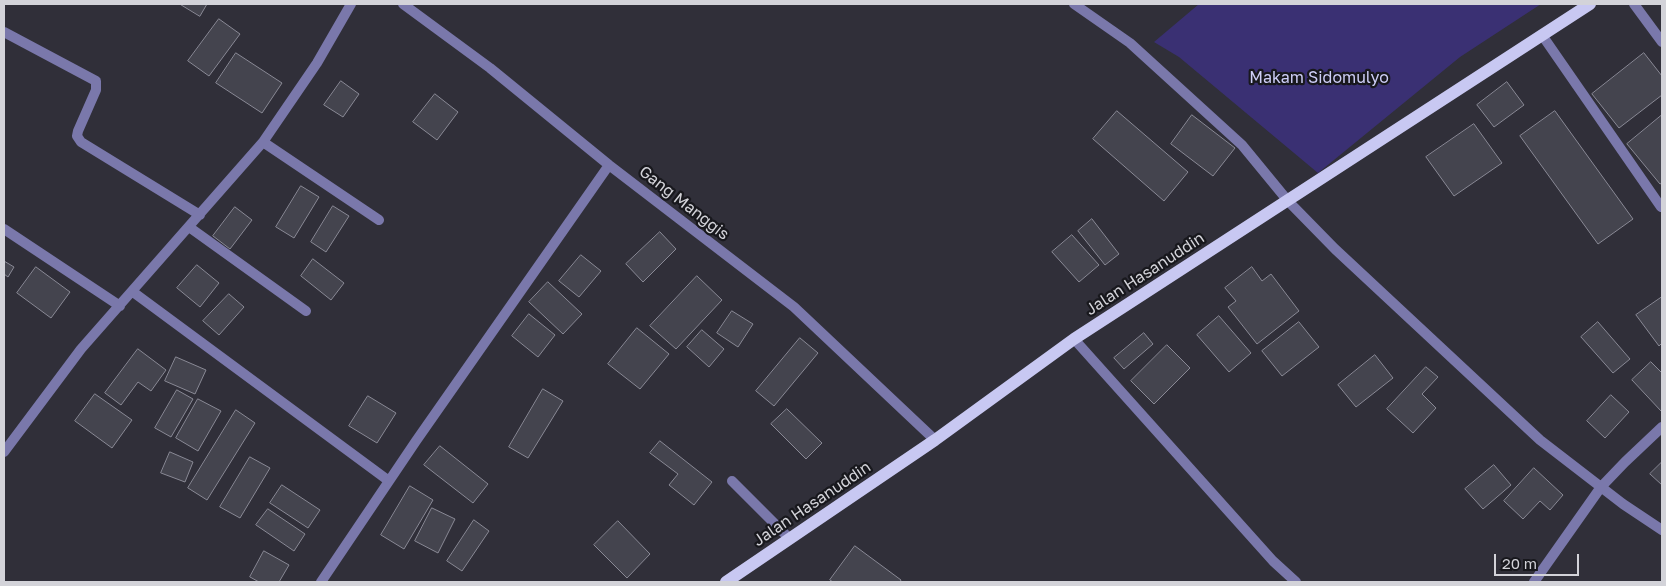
<!DOCTYPE html>
<html>
<head>
<meta charset="utf-8">
<style>
	body { margin:0 }
	#map { position:relative; width:1666px; height:586px; overflow:hidden; background:#302f39; font-family:"Golos Text",sans-serif }
	canvas { display:block }
	.frame { position:absolute; inset:0; border:5px solid #d3d3d9; pointer-events:none }
	.scale { position:absolute; left:1494px; top:554px; width:85px; height:22px; box-sizing:border-box; border:2px solid #d3d3d9; border-top:0; padding-left:6px; font-size:15px; line-height:18px; white-space:nowrap; color:#d3d3d9; -webkit-text-stroke:4px #18181d; paint-order:stroke }
</style>
</head>
<body>
<div id="map">
<canvas width="1666" height="586"></canvas>
<div class="frame"></div>
<div class="scale">20 m</div>
</div>
<script>
const ctx = document.querySelector('canvas').getContext('2d');
ctx.lineJoin = 'round';
function fillPath(path, color) { ctx.fillStyle = color; ctx.fill(path, 'evenodd'); }
function stroke(path, color, width, dash) { ctx.strokeStyle = color; ctx.lineWidth = width; ctx.lineCap = dash ? 'butt' : 'round'; ctx.setLineDash(dash || []); ctx.stroke(path); }
function drawText(font, color, halo, rows, align = 'center') {
  ctx.font = font + ' "Golos Text",sans-serif'; ctx.lineWidth = 4.5; ctx.setLineDash([]); ctx.textBaseline = 'middle'; ctx.strokeStyle = halo; ctx.fillStyle = color; for (const [text, x, y, turn = 0] of rows) {
    ctx.save(); ctx.translate(x, y); ctx.rotate((+turn || 0) * Math.PI / 180); ctx.textAlign = isNaN(turn) ? turn : align; if (halo) ctx.strokeText(text, 0, 0); ctx.fillText(text, 0, 0); ctx.restore();
  }
}
const green = new Path2D(`
	M1199 4H1541L1460 57 1318 173 1179 57 1154 42Z`);
const building = new Path2D(`
	M180 4H207L200 16Z
	M219 19 240 34 209 76 188 61Z
	M236 53 282 83 262 113 216 83Z
	M1644 53 1662 76V95L1619 128 1592 94Z
	M341 81 359 94 343 117 324 105Z
	M1507 82 1524 105 1494 127 1477 105Z
	M435 94 458 112 437 140 413 122Z
	M1117 111 1188 172 1164 201 1093 139Z
	M1555 111 1633 219 1598 244 1520 136Z
	M1192 115 1235 148 1213 176 1171 144Z
	M1662 115V183L1660 184 1627 144Z
	M1474 124 1502 163 1454 196 1426 157Z
	M301 186 319 197 294 238 276 227Z
	M333 206 349 216 326 252 311 242Z
	M235 207 252 220 230 249 213 236Z
	M1092 219 1119 254 1105 265 1078 231Z
	M660 232 676 249 643 282 626 264Z
	M1072 235 1099 265 1079 282 1052 252Z
	M581 255 601 271 579 297 559 281Z
	M313 259 344 283 331 300 301 276Z
	M4 261 14 267 8 277 4 274Z
	M197 265 219 283 200 307 177 288Z
	M36 267 70 292 51 318 17 293Z
	M1252 267 1262 281 1271 274 1299 311 1257 344 1228 307 1236 301 1225 288Z
	M697 276 722 300 676 349 650 326Z
	M548 282 582 314 563 334 529 302Z
	M229 294 244 307 219 335 203 321Z
	M1662 297V343L1659 346 1636 315Z
	M732 311 753 324 738 347 717 333Z
	M529 314 555 335 538 357 512 336Z
	M1219 316 1251 353 1229 372 1197 335Z
	M1299 322 1319 347 1282 376 1262 351Z
	M1598 322 1630 359 1613 373 1581 337Z
	M637 328 669 354 640 389 608 364Z
	M702 330 724 349 709 367 687 347Z
	M1144 333 1153 344 1124 369 1114 358Z
	M800 338 818 353 774 406 756 391Z
	M1167 345 1190 368 1154 404 1131 381Z
	M138 349 166 370 151 391 138 382 121 405 105 393Z
	M1375 355 1393 378 1356 407 1338 385Z
	M176 357 206 370 195 394 165 381Z
	M1651 362 1662 373V409L1661 411 1632 380Z
	M1426 367 1438 377 1422 394 1436 408 1413 433 1387 409Z
	M543 389 563 401 528 458 509 447Z
	M177 390 193 399 171 437 155 428Z
	M95 394 132 420 112 448 75 421Z
	M1611 395 1629 412 1605 438 1587 421Z
	M368 396 396 413 377 443 349 426Z
	M198 399 221 411 198 451 176 438Z
	M787 409 822 443 806 459 771 424Z
	M236 410 255 423 207 500 188 488Z
	M660 441 712 482 694 505 669 485 678 474 650 453Z
	M440 446 488 484 473 503 424 465Z
	M170 452 193 462 185 482 161 473Z
	M250 457 270 468 240 518 220 507Z
	M1662 462V485L1650 474Z
	M1494 465 1511 485 1483 509 1465 489Z
	M1534 468 1563 495 1550 510 1540 501 1523 519 1504 501Z
	M282 485 320 510 308 528 270 503Z
	M410 486 433 500 404 549 381 535Z
	M432 508 455 519 438 553 415 541Z
	M268 509 305 534 294 551 256 525Z
	M474 520 489 531 462 571 447 561Z
	M618 521 650 554 627 578 594 545Z
	M855 546 901 580 900 582H833L830 580Z
	M264 551 289 565 279 582H259L250 577Z`);
const street = new Path2D(`
	M403 4 490 68 609 165 794 307 935 440
	M1074 4 1130 43 1242 145 1288 201 1335 249 1540 440 1623 504 1662 530
	M1634 4 1662 42
	M4 32 96 81V90L78 131 77 136 81 142 200 215
	M1542 35 1661 207
	M263 142 379 220
	M189 227 306 311
	M4 229 120 306
	M133 292 389 481
	M1074 339 1273 561 1296 582
	M4 452 81 349 263 142 317 63 351 4
	M732 481 790 539
	M321 582 416 441 609 165
	M1534 582 1601 487 1625 462 1662 427`);
const primary = new Path2D(`
	M726 582 935 440 1074 339 1590 4`);
const parkNames = [
	["Makam Sidomulyo",1319,78]
];
const streetNames = [
	["Gang Manggis",684,203,38],
	["Jalan Hasanuddin",1145,274,-33],
	["Jalan Hasanuddin",812,504,-34]
];
fillPath(green, '#3a3073');
fillPath(building, '#44444e');
stroke(building, '#898995', 1);
stroke(street, '#7a78ab', 10);
stroke(primary, '#c8c8f2', 12);
drawText('16px', '#cecef7', '#18181d', parkNames);
drawText('16px', '#d3d3d9', '#18181d', streetNames);
</script>
</body>
</html>
